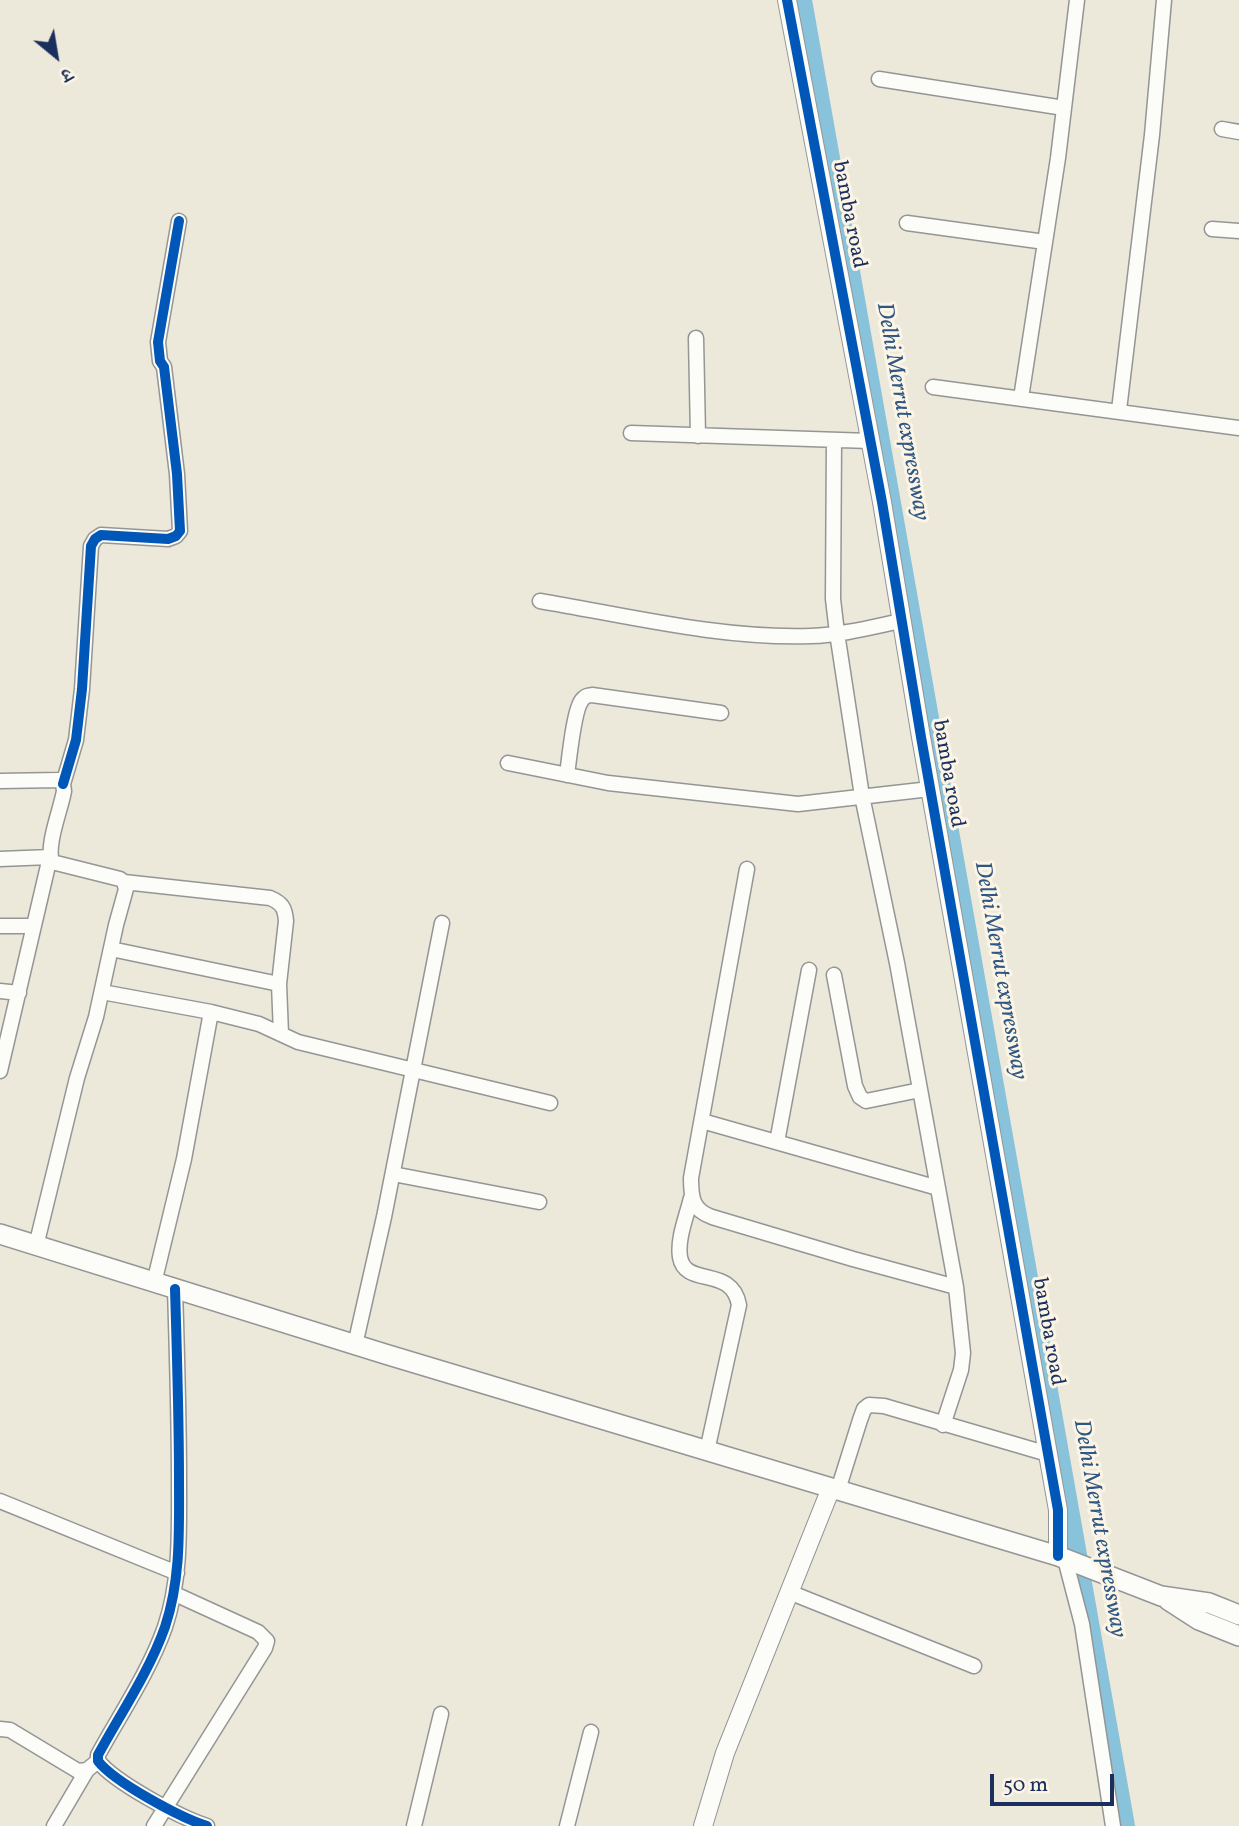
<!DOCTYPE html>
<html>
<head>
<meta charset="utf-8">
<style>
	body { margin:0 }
	#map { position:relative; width:1239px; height:1826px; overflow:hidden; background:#ece8da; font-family:Vollkorn,"Noto Serif Devanagari",serif }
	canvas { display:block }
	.north { position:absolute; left:21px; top:21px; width:70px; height:70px; -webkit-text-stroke:5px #fcf5e5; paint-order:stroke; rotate:150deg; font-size:19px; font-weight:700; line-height:28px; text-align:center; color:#1b2f5e }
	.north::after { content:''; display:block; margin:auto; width:24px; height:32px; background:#1b2f5e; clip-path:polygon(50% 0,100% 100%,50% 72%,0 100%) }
	.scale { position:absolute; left:990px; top:1774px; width:124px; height:32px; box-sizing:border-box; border:4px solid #1b2f5e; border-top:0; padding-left:9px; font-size:21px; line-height:24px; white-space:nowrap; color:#1b2f5e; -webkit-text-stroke:5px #fcf5e5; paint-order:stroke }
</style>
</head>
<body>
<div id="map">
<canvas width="1239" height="1826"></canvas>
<div class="north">उ</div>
<div class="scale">50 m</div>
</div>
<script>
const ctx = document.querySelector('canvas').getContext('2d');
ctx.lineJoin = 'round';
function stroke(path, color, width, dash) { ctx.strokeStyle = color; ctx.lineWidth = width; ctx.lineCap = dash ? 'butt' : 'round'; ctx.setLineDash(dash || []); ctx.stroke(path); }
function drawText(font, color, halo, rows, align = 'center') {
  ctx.font = font + ' Vollkorn,serif'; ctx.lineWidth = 6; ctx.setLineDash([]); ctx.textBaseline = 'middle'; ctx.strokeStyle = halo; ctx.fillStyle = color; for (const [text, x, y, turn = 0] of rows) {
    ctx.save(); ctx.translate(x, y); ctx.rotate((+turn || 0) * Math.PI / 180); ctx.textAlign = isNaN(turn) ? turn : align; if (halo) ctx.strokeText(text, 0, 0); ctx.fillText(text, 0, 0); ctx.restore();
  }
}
const canal = new Path2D(`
	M803 0 1126 1826`);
const minor = new Path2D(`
	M879 79 1064 108
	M1222 129 1239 132
	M907 223 1045 242
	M1212 229 1239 231
	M696 338 698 436
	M933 387 1239 428
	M1021 398 1058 158 1077 0
	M1119 410 1152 135 1164 0
	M631 433 870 441
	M834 440 833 599 837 633 862 796 897 963 956 1287 963 1353 961 1370 943 1425
	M540 601C629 616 721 639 811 636 842 635 872 627 901 621
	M508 763 608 783 798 804 930 789
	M567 775C569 760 574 709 582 700 586 695 587 696 592 695L721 713
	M0 781 59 780 63 784 64 791C61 809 46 845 52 862L120 879 124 882 126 889 116 925 96 1017 77 1078 36 1246
	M63 784 76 740 82 689 91 546 95 539 101 535 168 539 176 536 180 531 177 474 164 367 160 361 158 342 179 221
	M0 859 50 857 0 1071
	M747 869 691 1178C691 1197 692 1210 712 1217L853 1259 956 1287
	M124 882 270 898C282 903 285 908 286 921L279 984 281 1034
	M0 926H34
	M111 949 279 984
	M834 975 855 1086 860 1097 866 1101 920 1090
	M0 991 19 993
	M102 992 211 1012 259 1024 298 1042 550 1103
	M702 1121 938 1188
	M777 1142 809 970
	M393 1174 539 1202
	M691 1198C687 1215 677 1239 680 1257 685 1288 732 1265 739 1305L707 1451
	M154 1283 184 1159 211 1012
	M175 1289C177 1353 179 1416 179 1480 179 1530 181 1579 165 1627 149 1672 121 1713 98 1755V1761C114 1782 181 1818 207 1826
	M355 1345 384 1217 442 923
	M838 1490 860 1420 864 1409 869 1405 884 1406 1048 1454
	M0 1501 177 1573
	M1065 1559 1082 1624 1113 1826
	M789 1592 974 1666
	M0 1729 10 1730 78 1771 87 1770 98 1761
	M54 1826 87 1770
	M154 1826 265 1648 267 1641 258 1632 175 1594
	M414 1826 441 1714
	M567 1826 591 1732`);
const tertiary = new Path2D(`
	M787 0 882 502 921 737 1048 1454 1058 1510V1556
	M703 1826 725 1753 831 1488`);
const secondary = new Path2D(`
	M0 1234 385 1354 1058 1556 1161 1596 1209 1603 1239 1615
	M1168 1600 1199 1620 1239 1636`);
const cycleway = new Path2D(`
	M787 0 882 502 921 737 1048 1454 1058 1510V1556
	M63 784 76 740 82 689 91 546 95 539 101 535 168 539 176 536 180 531 177 474 164 367 160 361 158 342 179 221
	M175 1289C177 1353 179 1416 179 1480 179 1530 181 1579 165 1627 149 1672 121 1713 98 1755V1761C114 1782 181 1818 207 1826`);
const streetNames = [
	["bamba road",848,215,79],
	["bamba road",947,774,80],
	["bamba road",1047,1332,80]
];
const waterNames = [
	["Delhi Merrut expressway",901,412,80],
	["Delhi Merrut expressway",999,971,80],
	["Delhi Merrut expressway",1098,1529,80]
];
stroke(canal, '#89c3db', 18);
stroke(minor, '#949696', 17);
stroke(tertiary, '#949696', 20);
stroke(secondary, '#949696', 22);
stroke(minor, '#fcfcf9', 14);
stroke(tertiary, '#fcfcf9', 18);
stroke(secondary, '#fcfcf9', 19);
stroke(cycleway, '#0057b8', 10);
drawText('21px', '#1b2f5e', '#fcf5e5', streetNames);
drawText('italic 23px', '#2f5784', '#fcf5e5', waterNames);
</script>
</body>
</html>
